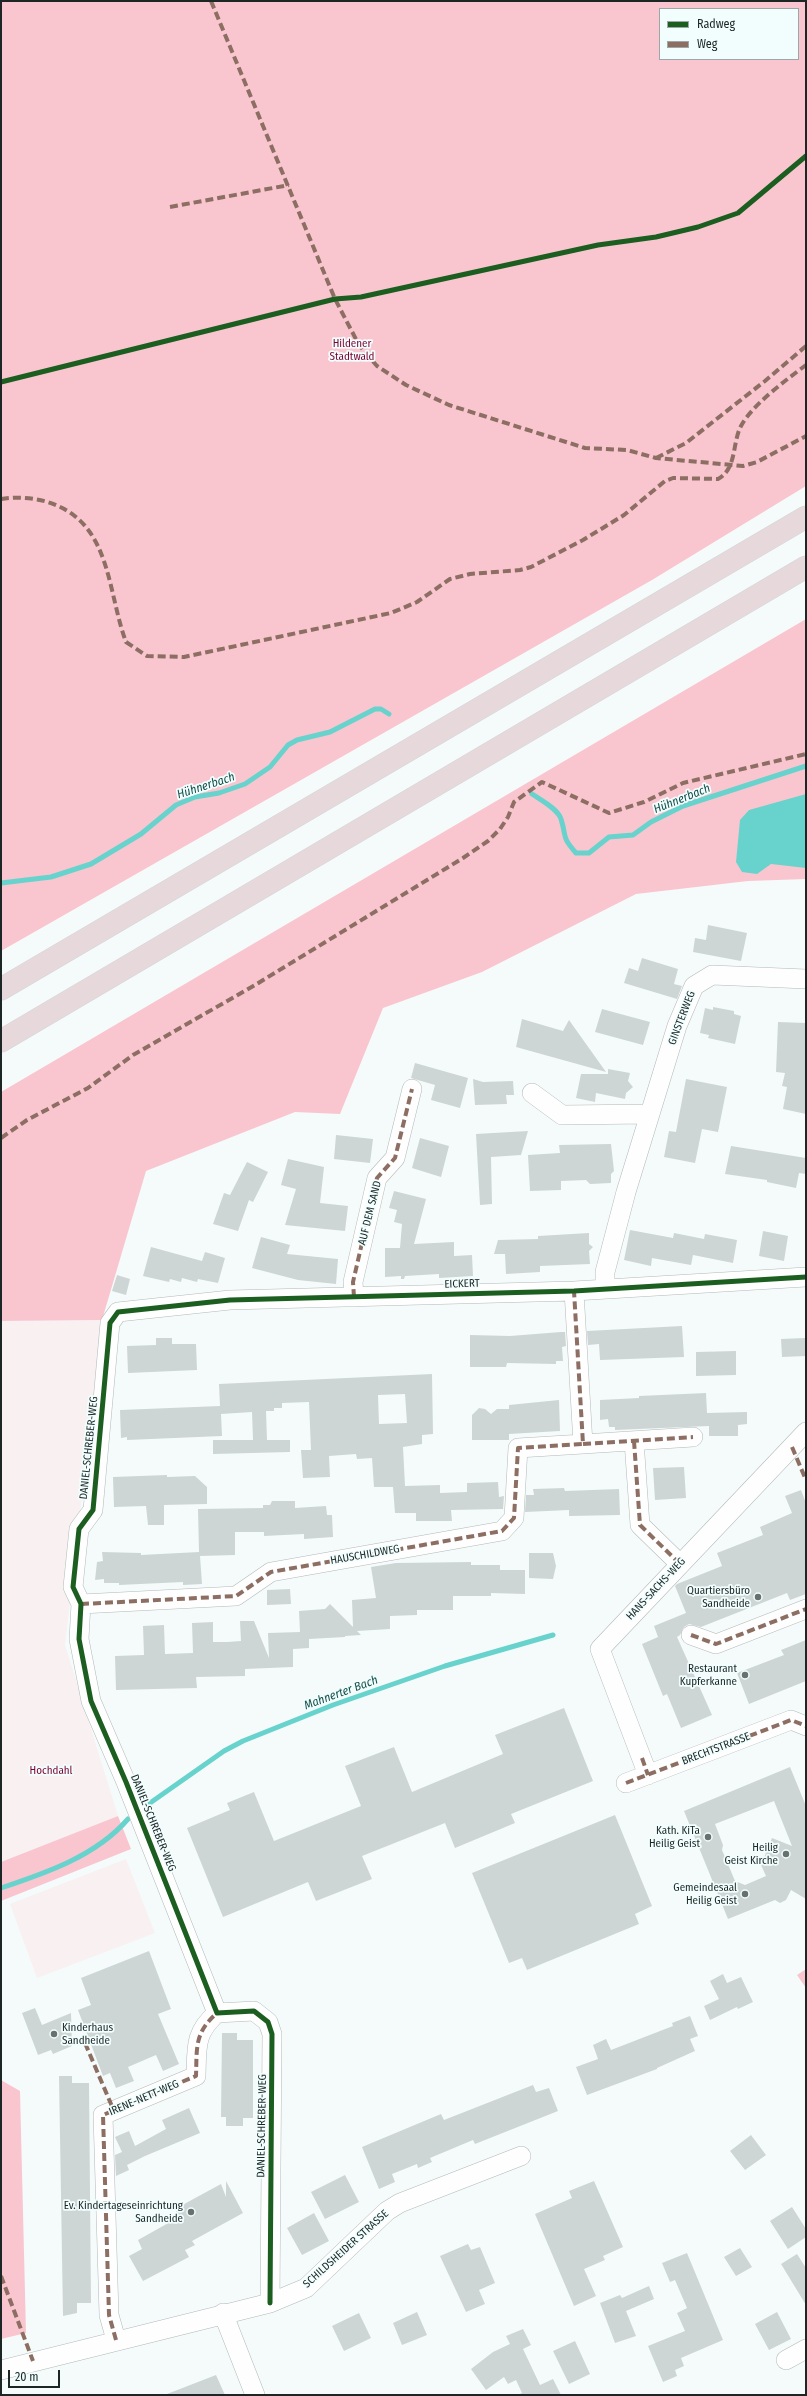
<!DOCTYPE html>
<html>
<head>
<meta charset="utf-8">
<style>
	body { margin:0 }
	#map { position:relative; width:807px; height:2396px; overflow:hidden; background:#f5fbfb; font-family:"Fira Sans Condensed",sans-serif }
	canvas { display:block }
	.frame { position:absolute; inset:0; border:2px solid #1b2625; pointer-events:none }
	.legend { position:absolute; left:659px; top:8px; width:140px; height:52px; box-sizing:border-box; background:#f2fefd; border:1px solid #9ca8a7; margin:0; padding:5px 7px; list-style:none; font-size:12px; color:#1b2625 }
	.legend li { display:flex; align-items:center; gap:8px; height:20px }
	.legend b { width:20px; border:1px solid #9ca8a7 }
	.scale { position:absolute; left:8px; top:2370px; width:52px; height:18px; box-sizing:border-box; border:2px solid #1b2625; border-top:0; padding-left:5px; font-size:12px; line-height:14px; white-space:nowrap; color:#1b2625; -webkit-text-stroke:3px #f2fefd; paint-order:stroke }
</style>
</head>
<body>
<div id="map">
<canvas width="807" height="2396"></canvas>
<div class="frame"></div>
<ul class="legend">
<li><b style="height:5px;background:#1b5e20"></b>Radweg</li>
<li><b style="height:5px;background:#8d6e63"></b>Weg</li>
</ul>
<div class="scale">20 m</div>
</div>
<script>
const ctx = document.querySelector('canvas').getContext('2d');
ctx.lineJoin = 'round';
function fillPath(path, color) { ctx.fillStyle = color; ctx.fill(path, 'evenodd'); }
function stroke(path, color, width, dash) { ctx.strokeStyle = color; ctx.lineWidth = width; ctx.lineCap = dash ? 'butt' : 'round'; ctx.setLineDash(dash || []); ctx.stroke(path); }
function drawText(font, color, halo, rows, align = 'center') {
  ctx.font = font + ' "Fira Sans Condensed",sans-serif'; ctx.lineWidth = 3.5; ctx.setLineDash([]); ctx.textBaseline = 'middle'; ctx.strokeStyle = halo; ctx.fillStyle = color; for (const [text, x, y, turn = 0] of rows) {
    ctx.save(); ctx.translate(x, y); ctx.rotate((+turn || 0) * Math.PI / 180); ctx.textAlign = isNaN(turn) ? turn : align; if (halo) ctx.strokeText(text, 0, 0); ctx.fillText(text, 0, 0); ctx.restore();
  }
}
const green = new Path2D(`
	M102 1320 65 1645 118 1816 1 1862V1321Z
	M126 1859 155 1933 37 1978 10 1904Z`);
const forest = new Path2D(`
	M1 1H806V486L652 580 1 951ZM660 9H798V59H660Z
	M806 619V879L748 881 636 894 482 972 383 1008 340 1114 295 1112 146 1171 102 1320 1 1321V1092Z
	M118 1816 131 1849 1 1901V1862Z
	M806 1969V1988L797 1975Z
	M1 2080 20 2091 26 2333 1 2339Z`);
const water = new Path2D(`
	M806 794V868L771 864 757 874 742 872 736 862 740 820 749 810Z`);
const stream = new Path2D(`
	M532 794C541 800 558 809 561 819 567 838 561 836 576 853H589L609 837 633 835 651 822 683 806 806 766
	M1 883 51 877 91 864 141 834 176 805 195 797 219 793 245 784 270 767 288 745 297 740 330 732 375 709H381L389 714
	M150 1803 224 1751 243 1741 333 1705 445 1666 553 1635
	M1 1888C46 1873 96 1856 128 1819`);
const building = new Path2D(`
	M708 925 747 933 741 961 693 952 695 938 706 940Z
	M642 958 678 969 674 984 682 986 677 999 624 983 629 968 638 971Z
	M713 1007 734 1011V1014L741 1016 735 1044 708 1038 709 1035 700 1033 705 1008 713 1010Z
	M602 1009 650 1022 643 1045 595 1032Z
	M522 1019 563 1031 569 1020 606 1072 516 1047Z
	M778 1022 806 1023V1114L783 1109 787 1087 782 1086 785 1073 776 1072Z
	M415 1063 468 1078 460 1108 431 1100 435 1085 411 1078Z
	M608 1069 630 1073 628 1081 633 1087 626 1093 625 1099 596 1093 595 1102 576 1098 581 1074H608Z
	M473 1079 483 1082 513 1081 514 1095H506L507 1104 475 1105Z
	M686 1079 727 1087 718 1132 702 1129 695 1163 664 1157 669 1131 676 1132Z
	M528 1131 521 1155 491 1157 492 1204 480 1205 476 1134Z
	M336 1135 373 1139 370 1163 334 1159Z
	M420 1138 449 1146 441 1177 412 1168Z
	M611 1144 614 1171 611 1174V1183L590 1184 586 1180 561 1181V1190L530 1191 528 1155 560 1153 559 1145Z
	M731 1146 806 1158V1174L799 1173 796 1188 767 1182V1180L725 1174Z
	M288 1159 324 1167 320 1203 348 1206 345 1231 285 1225 296 1189 281 1185Z
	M247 1162 268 1172 253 1202 249 1200 238 1231 213 1224 224 1193 230 1195Z
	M394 1191 426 1199 414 1244 454 1242V1256L472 1255 473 1276 439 1278V1274L405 1276 404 1279H401V1276L385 1277V1248H400L402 1224 394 1222 397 1210 389 1208Z
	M630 1230 673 1238 674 1233 704 1239 705 1234 737 1240 733 1263 693 1255 691 1265 652 1258 651 1266 624 1260Z
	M763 1231 788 1236 784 1261 759 1256Z
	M589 1233V1244L593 1247 589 1251 590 1264 540 1266V1272L506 1274 505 1254H494L498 1240 538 1239V1236Z
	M261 1237 290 1245 287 1254 338 1259 336 1284 298 1280 252 1268Z
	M151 1247 202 1261 205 1252 225 1258 218 1283 198 1279 197 1282 182 1278 181 1282 170 1279 169 1282 143 1276Z
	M117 1275 130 1279 126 1295 112 1291Z
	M682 1326 684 1357 600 1360 599 1344 588 1345 587 1331Z
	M561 1332H565L566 1346 562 1347 563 1361H556V1364L507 1363 506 1367H470V1335L510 1336Z
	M156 1338H172V1344H196L197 1370 128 1373 127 1346 156 1345Z
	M805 1338 806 1356 782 1357 781 1339Z
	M736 1351V1375L696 1376V1352Z
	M432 1374 433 1434 422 1435V1444L403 1447 405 1486 440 1485V1493L467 1492V1483L498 1482 499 1497 504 1496 503 1509 451 1510 452 1521H416V1513H395L393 1487H374L372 1458 357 1459 356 1454 329 1456 330 1477 303 1478 301 1450H311L309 1402 282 1403V1408H274V1411H266L267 1440H290V1452L213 1454V1440H253L252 1412 221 1414 222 1436 127 1440V1437L121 1438 120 1410 220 1406 219 1384ZM405 1394 407 1423 379 1424 378 1395Z
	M706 1393 707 1413 747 1412V1424L738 1425V1436H709V1426L615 1430V1427H609L608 1419 600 1420V1400L639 1398V1396Z
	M559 1400 560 1431 509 1434V1440H472V1415L479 1408 485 1409 491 1414 497 1409H509V1405Z
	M684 1467 686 1498 655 1500 653 1468Z
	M167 1475V1477L195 1476 207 1487V1504L164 1505V1525H148L146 1506 114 1507 113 1477Z
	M564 1488 565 1491 619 1489 620 1515 569 1516V1510L525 1512 526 1495H534L533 1489Z
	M801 1490 806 1503V1594L790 1600 787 1593 701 1627 689 1624 684 1627 680 1635 677 1637 712 1715 681 1728 667 1694 663 1696 642 1644 658 1637 654 1626 686 1613 675 1586 677 1584 722 1566 717 1553 763 1535 760 1527 792 1513 785 1496Z
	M272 1501H295V1508L326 1506 327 1515H332L333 1537 304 1539V1534L264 1536V1532H235V1555L200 1556 202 1584 183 1585V1582L119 1585V1583H104V1579L95 1580 97 1562 103 1561 102 1552 141 1553V1555L199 1552 198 1509 263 1508V1505H270Z
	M529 1553H553L556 1566 553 1579 529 1578Z
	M471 1562V1565H500V1570H525V1594L491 1593V1596H453V1610H417V1615L390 1616V1629L357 1631 361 1635 345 1636V1637L309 1639V1648L293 1649V1667L245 1669V1676L196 1677 197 1688 116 1690 115 1656 144 1655 143 1626 164 1625 165 1654 193 1653 192 1623 213 1622V1642H227L241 1641 240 1621H254L269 1658 268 1633 300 1632 299 1611 325 1609 330 1604 353 1627 352 1600 376 1598 371 1567 396 1563Z
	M290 1589 291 1604 267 1605V1590Z
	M806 1640V1681L749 1704 737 1673 784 1655 781 1650Z
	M564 1708 593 1781 511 1814 515 1823 455 1848 445 1823 362 1856 372 1879 316 1901 308 1882 223 1917 187 1828 230 1810 227 1803 254 1792 274 1841 361 1806 345 1766 394 1747 412 1792 503 1754 495 1735Z
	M790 1767 806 1806V1899L791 1890 786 1900 780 1903 775 1900 728 1919 684 1811ZM774 1801 792 1846 772 1838 761 1865 766 1876 745 1885 735 1881 722 1850 723 1845 715 1824Z
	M615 1815 652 1906 635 1914 639 1924 527 1970 522 1958 509 1963 472 1873Z
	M149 1951 171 2009 158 2014 179 2064 163 2071 156 2055 128 2067 134 2081 116 2088 110 2073 103 2076 78 2010 91 2005 81 1978Z
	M723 1974 727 1983 741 1977 753 2002 738 2009 737 2007 710 2020 704 2006 719 1999 710 1981Z
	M35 2008 42 2025 71 2013 72 2046 53 2054 51 2050 38 2055 22 2013Z
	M690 2016 698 2036 690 2039 695 2051 657 2068V2069L587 2095 576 2067 598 2059 593 2045 606 2039 611 2050 673 2026 672 2023Z
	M222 2033H237V2040H253V2118H243V2126H226V2117H221Z
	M59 2076H72V2083H89L91 2303H77V2313L63 2316Z
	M533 2085 536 2092 549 2088 558 2111 475 2144 473 2140 430 2158 432 2162 418 2168 417 2164 392 2174 395 2182 379 2189 362 2147 441 2114 444 2120Z
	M189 2108 200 2133 145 2156 127 2165 129 2170 116 2176 115 2155 122 2152 115 2137 129 2131 135 2146 166 2129 162 2120Z
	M751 2135 766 2155 745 2170 730 2151Z
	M345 2175 359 2202 325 2219 311 2192Z
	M226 2181 243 2213 192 2241 195 2245 185 2250 189 2257 143 2281 129 2256 142 2249 138 2240 179 2217 175 2209 221 2184 226 2197Z
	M594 2181 623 2247 603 2256 605 2260 584 2269 596 2296 574 2306 535 2214 572 2198 569 2191Z
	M792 2207 806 2229V2237L788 2249 770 2221Z
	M314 2213 329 2241 302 2255 287 2228Z
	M468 2244 471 2250 480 2247 495 2283 479 2290 485 2304 466 2312 440 2256Z
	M740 2248 752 2267 736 2276 724 2257Z
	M687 2253 723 2340 681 2358 684 2366 675 2370 677 2376 663 2382 648 2346 685 2331 677 2313 687 2308 675 2280 670 2282 662 2263Z
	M797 2254 806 2268V2305L781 2264Z
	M649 2286 654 2299 626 2311 636 2336 615 2343 600 2303 620 2295 622 2298Z
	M417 2312 427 2335 402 2345 393 2323Z
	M777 2312 791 2339 769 2350 755 2324Z
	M359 2313 371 2338 344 2351 332 2326Z
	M523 2329 531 2345 523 2349 540 2385 553 2379 561 2395H518L522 2393 516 2380 508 2384 504 2377 486 2390 471 2369 493 2352 510 2344 506 2336Z
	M575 2341 590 2374 569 2384 553 2351Z
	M216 2375 225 2395H167V2394Z`);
const street = new Path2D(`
	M532 1093 562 1115 649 1114
	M605 1289V1272L626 1192 677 1026 694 986 712 975 806 979
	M354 1297 353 1282 377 1178 395 1158 412 1089
	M634 1441 640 1525 679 1563
	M583 1444 693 1437
	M81 1604 236 1596 271 1572 502 1531 514 1518 518 1448 583 1444 574 1291
	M691 1635 716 1644 806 1609
	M648 1775 600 1649 806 1432
	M626 1783 791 1720 806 1726
	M270 2303 272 2034 268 2022 254 2011 217 2013 126 1782 91 1701 79 1639 81 1604 73 1587 79 1529 93 1510 110 1323 118 1312 230 1300 574 1291 806 1277
	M223 2313 255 2395
	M116 2340 109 2315 103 2115 196 2076C197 2048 194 2033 217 2013
	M786 2360 806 2349
	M1 2370 270 2303 306 2288 387 2211 400 2203 521 2156`);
const highway = new Path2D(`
	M1 989 806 517
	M1 1041 806 567`);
const quiet = new Path2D(`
	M211 1 335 299 359 345 377 366 406 385 449 405 585 448 627 450 656 458 743 466 757 462 806 436
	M170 207 289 185
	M656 458 686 443 765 381 806 346
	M1 499C19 496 41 498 58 506 111 529 108 594 126 642L147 656 184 657 391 613 417 602 450 579 470 574 520 570 531 567 583 540 624 515 665 481 673 478 718 479C737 469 732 443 741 426 752 405 786 380 806 365
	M1 1138 27 1120 88 1088 133 1055 255 985 463 858 488 841 500 829 508 817 514 802 542 782 609 813 644 802 683 783 806 754
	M354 1297 353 1282 377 1178 395 1158 412 1089
	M634 1441 640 1525 679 1563
	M583 1444 693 1437
	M792 1447 806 1480
	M81 1604 236 1596 271 1572 502 1531 514 1518 518 1448 583 1444 574 1291
	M691 1635 716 1644 806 1609
	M642 1758 648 1775
	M626 1783 791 1720 806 1726
	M85 2043 114 2111
	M1 2276 33 2361
	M116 2340 109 2315 103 2115 196 2076C197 2048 194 2033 217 2013`);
const cycleway = new Path2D(`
	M1 382 335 299 361 297 598 245 656 237 698 227 738 213 806 156
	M270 2303 272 2034 268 2022 254 2011 217 2013 126 1782 91 1701 79 1639 81 1604 73 1587 79 1529 93 1510 110 1323 118 1312 230 1300 574 1291 806 1277`);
const markers = [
	[758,1597,4,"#677170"],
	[745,1675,4,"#677170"],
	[708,1837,4,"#677170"],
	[786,1854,4,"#677170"],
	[745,1894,4,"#677170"],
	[54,2034,4,"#677170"],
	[191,2212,4,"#677170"]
];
const parkNames = [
	["Hildener",352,344],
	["Stadtwald",352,357],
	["Hochdahl",51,1771]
];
const streetNames = [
	["GINSTERWEG",682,1018,-69],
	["AUF DEM SAND",370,1213,-76],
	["EICKERT",462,1284,-2],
	["DANIEL-SCHREBER-WEG",89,1448,-84],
	["HAUSCHILDWEG",365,1555,-10],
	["HANS-SACHS-WEG",656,1589,-47],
	["BRECHTSTRASSE",716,1749,-21],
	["DANIEL-SCHREBER-WEG",153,1823,68],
	["IRENE-NETT-WEG",144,2098,-23],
	["DANIEL-SCHREBER-WEG",262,2126,-89],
	["SCHILDSHEIDER STRASSE",346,2249,-42]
];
const poiNames = [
	["Quartiersbüro",750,1591],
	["Sandheide",750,1604],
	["Restaurant",737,1669],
	["Kupferkanne",737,1682],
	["Kath. KiTa",700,1831],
	["Heilig Geist",700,1844],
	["Heilig",778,1848],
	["Geist Kirche",778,1861],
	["Gemeindesaal",737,1888],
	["Heilig Geist",737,1901],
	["Kinderhaus",62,2028,"left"],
	["Sandheide",62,2041,"left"],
	["Ev. Kindertageseinrichtung",183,2206],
	["Sandheide",183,2219]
];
const waterNames = [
	["Hühnerbach",206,786,-18],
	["Hühnerbach",682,799,-22],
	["Mahnerter Bach",341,1693,-20]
];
fillPath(green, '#f8f0f1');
fillPath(forest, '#f9c6d0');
fillPath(water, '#68d3cc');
stroke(stream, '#68d3cc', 5);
fillPath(building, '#cdd6d5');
stroke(street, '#b1bab8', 20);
stroke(highway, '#d2d6d6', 23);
stroke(street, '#fefefe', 19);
stroke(highway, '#e7d8dc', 22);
stroke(quiet, '#8d6e63', 4, [8, 4]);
stroke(cycleway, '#1b5e20', 5);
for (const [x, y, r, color] of markers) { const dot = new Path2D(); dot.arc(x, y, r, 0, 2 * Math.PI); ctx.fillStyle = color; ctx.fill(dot); stroke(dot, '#f2fefd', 1.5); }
drawText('11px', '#7e0533', '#f2fefd', parkNames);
drawText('11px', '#1b2625', '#f2fefd', streetNames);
drawText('11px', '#1b2625', '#f2fefd', poiNames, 'right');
drawText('italic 12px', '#16514d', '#f2fefd', waterNames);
</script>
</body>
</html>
